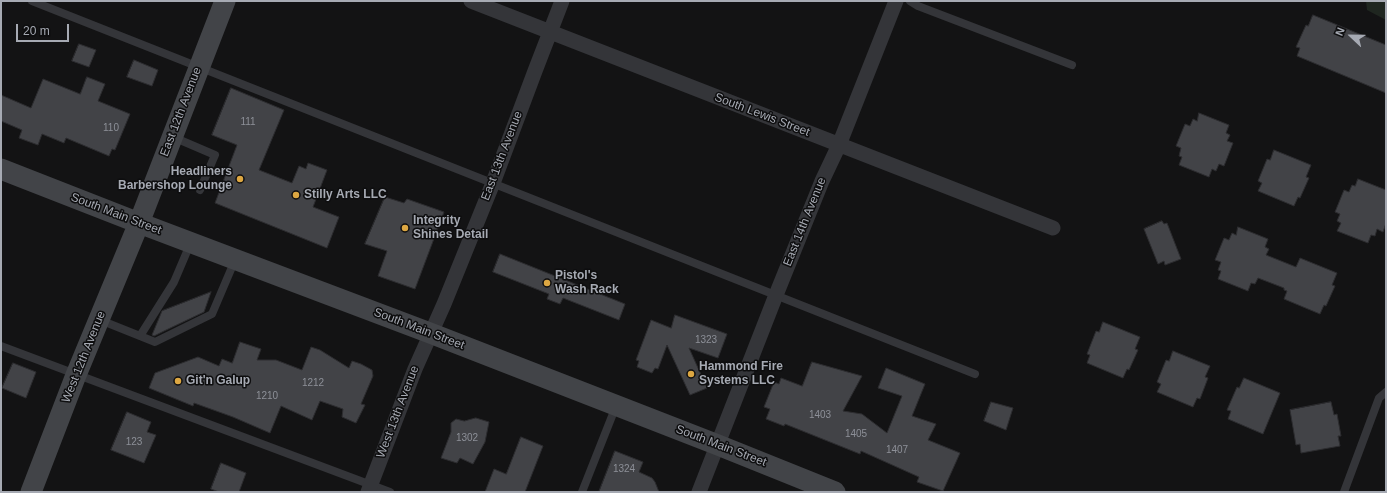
<!DOCTYPE html>
<html>
<head>
<meta charset="utf-8">
<style>
	body { margin:0 }
	#map { position:relative; width:1387px; height:493px; overflow:hidden; background:#131314; font-family:Helvetica,sans-serif }
	canvas { display:block }
	.frame { position:absolute; inset:0; border:2px solid #a6aab3; pointer-events:none }
	.north { position:absolute; left:1331px; top:16px; width:40px; height:40px; -webkit-text-stroke:3px #0e0e0f; paint-order:stroke; rotate:292deg; font-size:11px; font-weight:700; line-height:16px; text-align:center; color:#a6aab3 }
	.north::after { content:''; display:block; margin:auto; width:14px; height:18px; background:#a6aab3; clip-path:polygon(50% 0,100% 100%,50% 72%,0 100%) }
	.scale { position:absolute; left:16px; top:24px; width:53px; height:18px; box-sizing:border-box; border:2px solid #a6aab3; border-top:0; padding-left:5px; font-size:12px; line-height:14px; white-space:nowrap; color:#a6aab3; -webkit-text-stroke:3px #0e0e0f; paint-order:stroke }
</style>
</head>
<body>
<div id="map">
<canvas width="1387" height="493"></canvas>
<div class="frame"></div>
<div class="north">N</div>
<div class="scale">20 m</div>
</div>
<script>
const ctx = document.querySelector('canvas').getContext('2d');
ctx.lineJoin = 'round';
function fillPath(path, color) { ctx.fillStyle = color; ctx.fill(path, 'evenodd'); }
function stroke(path, color, width, dash) { ctx.strokeStyle = color; ctx.lineWidth = width; ctx.lineCap = dash ? 'butt' : 'round'; ctx.setLineDash(dash || []); ctx.stroke(path); }
function drawText(font, color, halo, rows, align = 'center') {
  ctx.font = font + ' Helvetica,sans-serif'; ctx.lineWidth = 3; ctx.setLineDash([]); ctx.textBaseline = 'middle'; ctx.strokeStyle = halo; ctx.fillStyle = color; for (const [text, x, y, turn = 0] of rows) {
    ctx.save(); ctx.translate(x, y); ctx.rotate((+turn || 0) * Math.PI / 180); ctx.textAlign = isNaN(turn) ? turn : align; if (halo) ctx.strokeText(text, 0, 0); ctx.fillText(text, 0, 0); ctx.restore();
  }
}
const green = new Path2D(`
	M1366 1H1386V20L1367 10Z`);
const building = new Path2D(`
	M1313 15 1386 45V93L1297 56 1300 48 1296 47 1306 25 1308 26Z
	M79 44 96 50 89 67 72 61Z
	M134 60 158 70 152 86 127 77Z
	M87 77 105 84 98 101 130 114 115 150 112 149 109 156 66 138 64 143 42 134 38 145 19 138 22 130 1 121V95L31 108 43 79 80 94Z
	M231 88 284 110 259 170 292 183 299 166 306 169 308 163 327 170 313 207 339 217 327 248 215 203 237 145 212 135Z
	M1199 113 1229 125 1226 133 1230 135 1227 141 1233 143 1224 166 1219 164 1216 171 1212 169 1209 177 1179 165 1182 157 1179 156 1181 148 1176 146 1185 124 1190 126 1193 119 1197 121Z
	M1274 150 1311 165 1306 177 1309 178 1300 198 1298 197 1294 206 1258 191 1262 183 1258 181 1267 159 1270 160Z
	M1358 179 1386 190V223L1383 232 1377 229 1375 236 1371 235 1368 243 1337 231 1341 223 1337 221 1340 214 1335 212 1344 190 1349 192 1352 185 1355 186Z
	M385 197 404 203 407 199 444 212 415 289 378 276 387 251 365 244Z
	M1162 221 1164 224 1167 223 1181 259 1165 265 1164 261 1158 264 1144 229Z
	M1238 227 1268 239 1265 247 1269 249 1266 255 1296 267 1300 258 1337 273 1332 285 1335 286 1326 306 1324 305 1320 314 1284 299 1287 291 1284 290V288L1258 278 1255 284 1251 283 1248 291 1218 279 1221 271 1218 270 1221 262 1215 260 1224 238 1229 240 1232 233 1236 235Z
	M500 254 625 304 619 320 563 298 560 304 547 299 549 294 493 272Z
	M211 292 204 312 164 331 154 336 152 335 162 311Z
	M675 315 727 334 718 358 689 348 707 388 690 395 667 345 658 369 655 368 652 373 637 367 639 361 636 360 651 320 671 328Z
	M1103 322 1140 337 1135 349 1138 350 1129 370 1127 369 1123 378 1087 363 1090 355 1087 354 1096 331 1099 332Z
	M240 342 261 349 257 360H276L302 370 311 347 320 350 349 368 352 361 361 364 372 370 373 376 361 404 365 405 356 423 342 417 343 409 320 401 312 420 281 406 270 433 233 417 194 403 193 406 149 388 155 373 198 357 219 366 222 359 232 363Z
	M1173 351 1210 366 1205 377 1208 378 1200 399 1197 398 1193 407 1157 392 1161 384 1157 382 1166 360 1169 361Z
	M812 362 862 376 843 411 862 414 887 433 902 396 878 388 886 368 925 384 912 416 936 424 928 440 960 453 943 491 917 482 919 477 861 451 860 454 785 424 784 426 766 419 770 409 764 407 774 382 779 384 781 378 802 386Z
	M13 363 36 372 26 398 2 388Z
	M1244 378 1280 393 1263 434 1228 419 1231 411 1227 410 1237 387 1239 388Z
	M991 402 1013 408 1006 430 984 421Z
	M1331 402 1334 415 1337 414 1341 436H1338L1340 446 1301 453 1300 444 1296 445 1290 410Z
	M127 412 151 422 147 432 156 435 144 463 111 450Z
	M476 418 489 422 485 442 473 464 460 458 457 463 441 458 451 432V423L456 419 464 421Z
	M521 437 543 446 525 492H485L494 469 506 474Z
	M615 451 643 462 639 472 652 478 655 482 659 492H599Z
	M221 463 246 473 239 492H219L211 489Z`);
const service = new Path2D(`
	M32 1 975 374
	M910 1 918 6 1072 65
	M173 137 215 155 200 190
	M100 320 155 342 212 314 235 260
	M140 336 174 282 191 242
	M1 346 390 492
	M582 492 616 406
	M1344 492 1379 398 1386 392`);
const minor = new Path2D(`
	M471 1 1053 228
	M368 492 415 369 444 304 493 183 535 71 562 1
	M699 492 776 295 822 181 839 145 896 1`);
const secondary = new Path2D(`
	M1 169 139 223 430 333 718 445 835 492
	M31 492 76 375 139 223 225 1`);
const markers = [
	[240,179,4,"#dda742"],
	[296,195,4,"#dda742"],
	[405,228,4,"#dda742"],
	[547,283,4,"#dda742"],
	[691,374,4,"#dda742"],
	[178,381,4,"#dda742"]
];
const numberNames = [
	["111",248,122],
	["110",111,128],
	["1323",706,340],
	["1212",313,383],
	["1210",267,396],
	["1403",820,415],
	["1405",856,434],
	["1302",467,438],
	["123",134,442],
	["1407",897,450],
	["1324",624,469]
];
const streetNames = [
	["East 12th Avenue",181,112,-69],
	["South Lewis Street",762,115,21],
	["East 13th Avenue",502,156,-69],
	["South Main Street",116,214,21],
	["East 14th Avenue",805,222,-68],
	["South Main Street",419,329,21],
	["West 12th Avenue",84,357,-68],
	["West 13th Avenue",398,412,-69],
	["South Main Street",721,446,21]
];
const poiNames = [
	["Headliners",232,172,"right"],
	["Barbershop Lounge",232,186,"right"],
	["Stilly Arts LLC",304,195],
	["Integrity",413,221],
	["Shines Detail",413,235],
	["Pistol's",555,276],
	["Wash Rack",555,290],
	["Hammond Fire",699,367],
	["Systems LLC",699,381],
	["Git'n Galup",186,381]
];
fillPath(green, '#1f2620');
fillPath(building, '#424347');
stroke(building, '#2d2d30', 1);
stroke(service, '#343539', 8);
stroke(minor, '#343539', 15);
stroke(secondary, '#424448', 21);
for (const [x, y, r, color] of markers) { const dot = new Path2D(); dot.arc(x, y, r, 0, 2 * Math.PI); ctx.fillStyle = color; ctx.fill(dot); stroke(dot, '#0e0e0f', 1.5); }
drawText('10px', '#8d9098', null, numberNames);
drawText('12px', '#a6aab3', '#0e0e0f', streetNames);
drawText('bold 12px', '#a6aab3', '#0e0e0f', poiNames, 'left');
</script>
</body>
</html>
